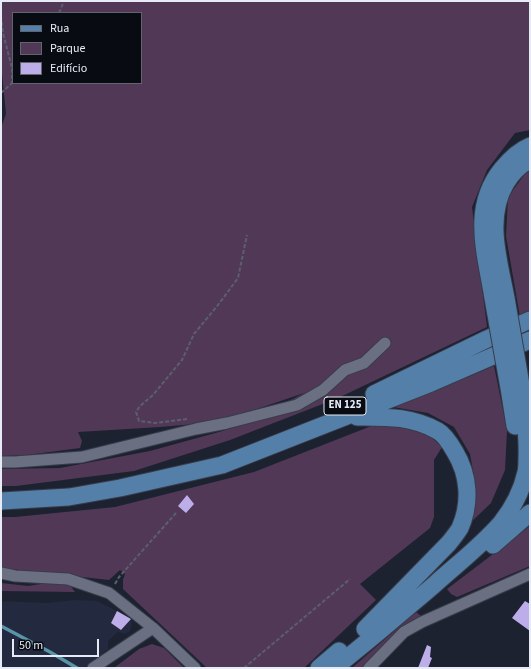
<!DOCTYPE html>
<html>
<head>
<meta charset="utf-8">
<style>
	body { margin:0 }
	#map { position:relative; width:531px; height:669px; overflow:hidden; background:#1d2231; font-family:"Source Sans 3",sans-serif }
	canvas { display:block }
	.frame { position:absolute; inset:0; border:2px solid #e7ebf5; pointer-events:none }
	.legend { position:absolute; left:12px; top:12px; width:130px; height:72px; box-sizing:border-box; background:#090b12; border:1px solid #62656d; margin:0; padding:5px 7px; list-style:none; font-size:12px; color:#e7ebf5 }
	.legend li { display:flex; align-items:center; gap:8px; height:20px }
	.legend b { width:20px; border:1px solid #62656d }
	.scale { position:absolute; left:12px; top:639px; width:87px; height:18px; box-sizing:border-box; border:2px solid #e7ebf5; border-top:0; padding-left:5px; font-size:12px; line-height:14px; white-space:nowrap; color:#e7ebf5; -webkit-text-stroke:3px #090b12; paint-order:stroke }
</style>
</head>
<body>
<div id="map">
<canvas width="531" height="669"></canvas>
<div class="frame"></div>
<ul class="legend">
<li><b style="height:5px;background:#547fa9"></b>Rua</li>
<li><b style="height:11px;background:#523857"></b>Parque</li>
<li><b style="height:11px;background:#bdaeea"></b>Edifício</li>
</ul>
<div class="scale">50 m</div>
</div>
<script>
const ctx = document.querySelector('canvas').getContext('2d');
ctx.lineJoin = 'round';
function fillPath(path, color) { ctx.fillStyle = color; ctx.fill(path, 'evenodd'); }
function stroke(path, color, width, dash) { ctx.strokeStyle = color; ctx.lineWidth = width; ctx.lineCap = dash ? 'butt' : 'round'; ctx.setLineDash(dash || []); ctx.stroke(path); }
function drawText(font, color, halo, rows, align = 'center') {
  ctx.font = font + ' "Source Sans 3",sans-serif'; ctx.lineWidth = 4; ctx.setLineDash([]); ctx.textBaseline = 'middle'; ctx.strokeStyle = halo; ctx.fillStyle = color; for (const [text, x, y, turn = 0] of rows) {
    ctx.save(); ctx.translate(x, y); ctx.rotate((+turn || 0) * Math.PI / 180); ctx.textAlign = isNaN(turn) ? turn : align; if (halo) ctx.strokeText(text, 0, 0); ctx.fillText(text, 0, 0); ctx.restore();
  }
}
const built = new Path2D(`
	M74 600 97 601 117 611 131 619 132 624 130 631 125 634 118 632 108 641V649L84 668H1V601L47 603Z`);
const green = new Path2D(`
	M1 1H530V130L515 133 487 170 472 207 487 327 338 398 230 440 134 471 16 486H1V469L60 468 150 451 219 432 248 423 304 393 254 410 206 423 160 427 78 432 82 441 80 448 27 455 1 456V128L6 114 1 63ZM13 13H141V83H13Z
	M530 167V312L520 317 506 236 508 197Z
	M494 366 507 430 505 470 491 503 466 527 474 509V477L470 454 454 427 428 413 393 407Z
	M379 423 409 426 429 435 442 447 434 460V517L430 528 360 584 376 600 304 668H207L123 589V580L125 574 120 570 109 580 1 568V517H15L115 507 254 472Z
	M530 526V566L457 597 451 594 447 589Z
	M60 581 70 585 75 592 1 591V583L28 586Z
	M416 612 421 616 393 637 365 668H352Z
	M152 644 164 648 184 668H114L139 649Z`);
const stream = new Path2D(`
	M1 626 50 652 77 668`);
const building = new Path2D(`
	M187 495 194 504 186 513 178 506Z
	M525 601 530 604V631L512 618Z
	M117 611 131 619 121 630 111 623Z
	M427 645 431 647 430 657 432 658 428 668H418Z`);
const path = new Path2D(`
	M59 13 64 1
	M1 16 3 33 12 68V83
	M1 93 12 83
	M187 419 155 423 139 421 136 412 140 406 153 395 182 360 194 334 218 305 238 278 247 235
	M115 584 119 577 176 513
	M244 668 350 579`);
const street = new Path2D(`
	M1 462H15L82 457 196 429 227 423 297 405 323 390 345 370 364 363 385 343
	M1 573 15 576 68 579 109 593 153 628 195 668
	M93 668 153 628
	M369 668 404 632 422 622 530 574`);
const primary = new Path2D(`
	M493 298C486 254 470 208 502 169 510 159 518 151 530 146
	M506 298C499 261 485 218 506 183 512 173 519 165 530 160
	M509 388 515 426
	M374 394 487 339 530 320
	M357 417C387 417 411 416 438 431 445 435 451 445 455 452 469 475 471 503 460 528 457 533 453 538 449 543L365 629
	M1 501 69 497 120 488 222 465 431 383 530 340
	M493 545 530 513
	M319 668 339 651
	M334 668C368 642 401 613 434 585 456 565 481 546 501 523 512 509 522 490 526 472 527 467 527 462 527 457 528 433 524 409 521 385`);
const primaryBridge = new Path2D(`
	M493 298 509 388
	M506 298 521 385`);
const shields = [
	[345,406,42]
];
const shieldNames = [
	["EN 125",345,406]
];
fillPath(built, '#23293e');
fillPath(green, '#523857');
stroke(stream, '#5895a9', 3.5);
fillPath(building, '#bdaeea');
stroke(street, '#383c49', 13);
stroke(primary, '#383c49', 19);
stroke(path, '#5b5f6d', 2, [4, 2]);
stroke(street, '#6a6f82', 11);
stroke(primary, '#547fa9', 17);
stroke(primaryBridge, '#383c49', 19, []);
stroke(primaryBridge, '#547fa9', 17);
for (const [x, y, w] of shields) { const box = new Path2D(); box.roundRect(x - w / 2, y - 9, w, 18, 3); ctx.fillStyle = '#090b12'; ctx.fill(box); stroke(box, '#e7ebf5', 1); }
drawText('bold 11px', '#e7ebf5', null, shieldNames);
</script>
</body>
</html>
